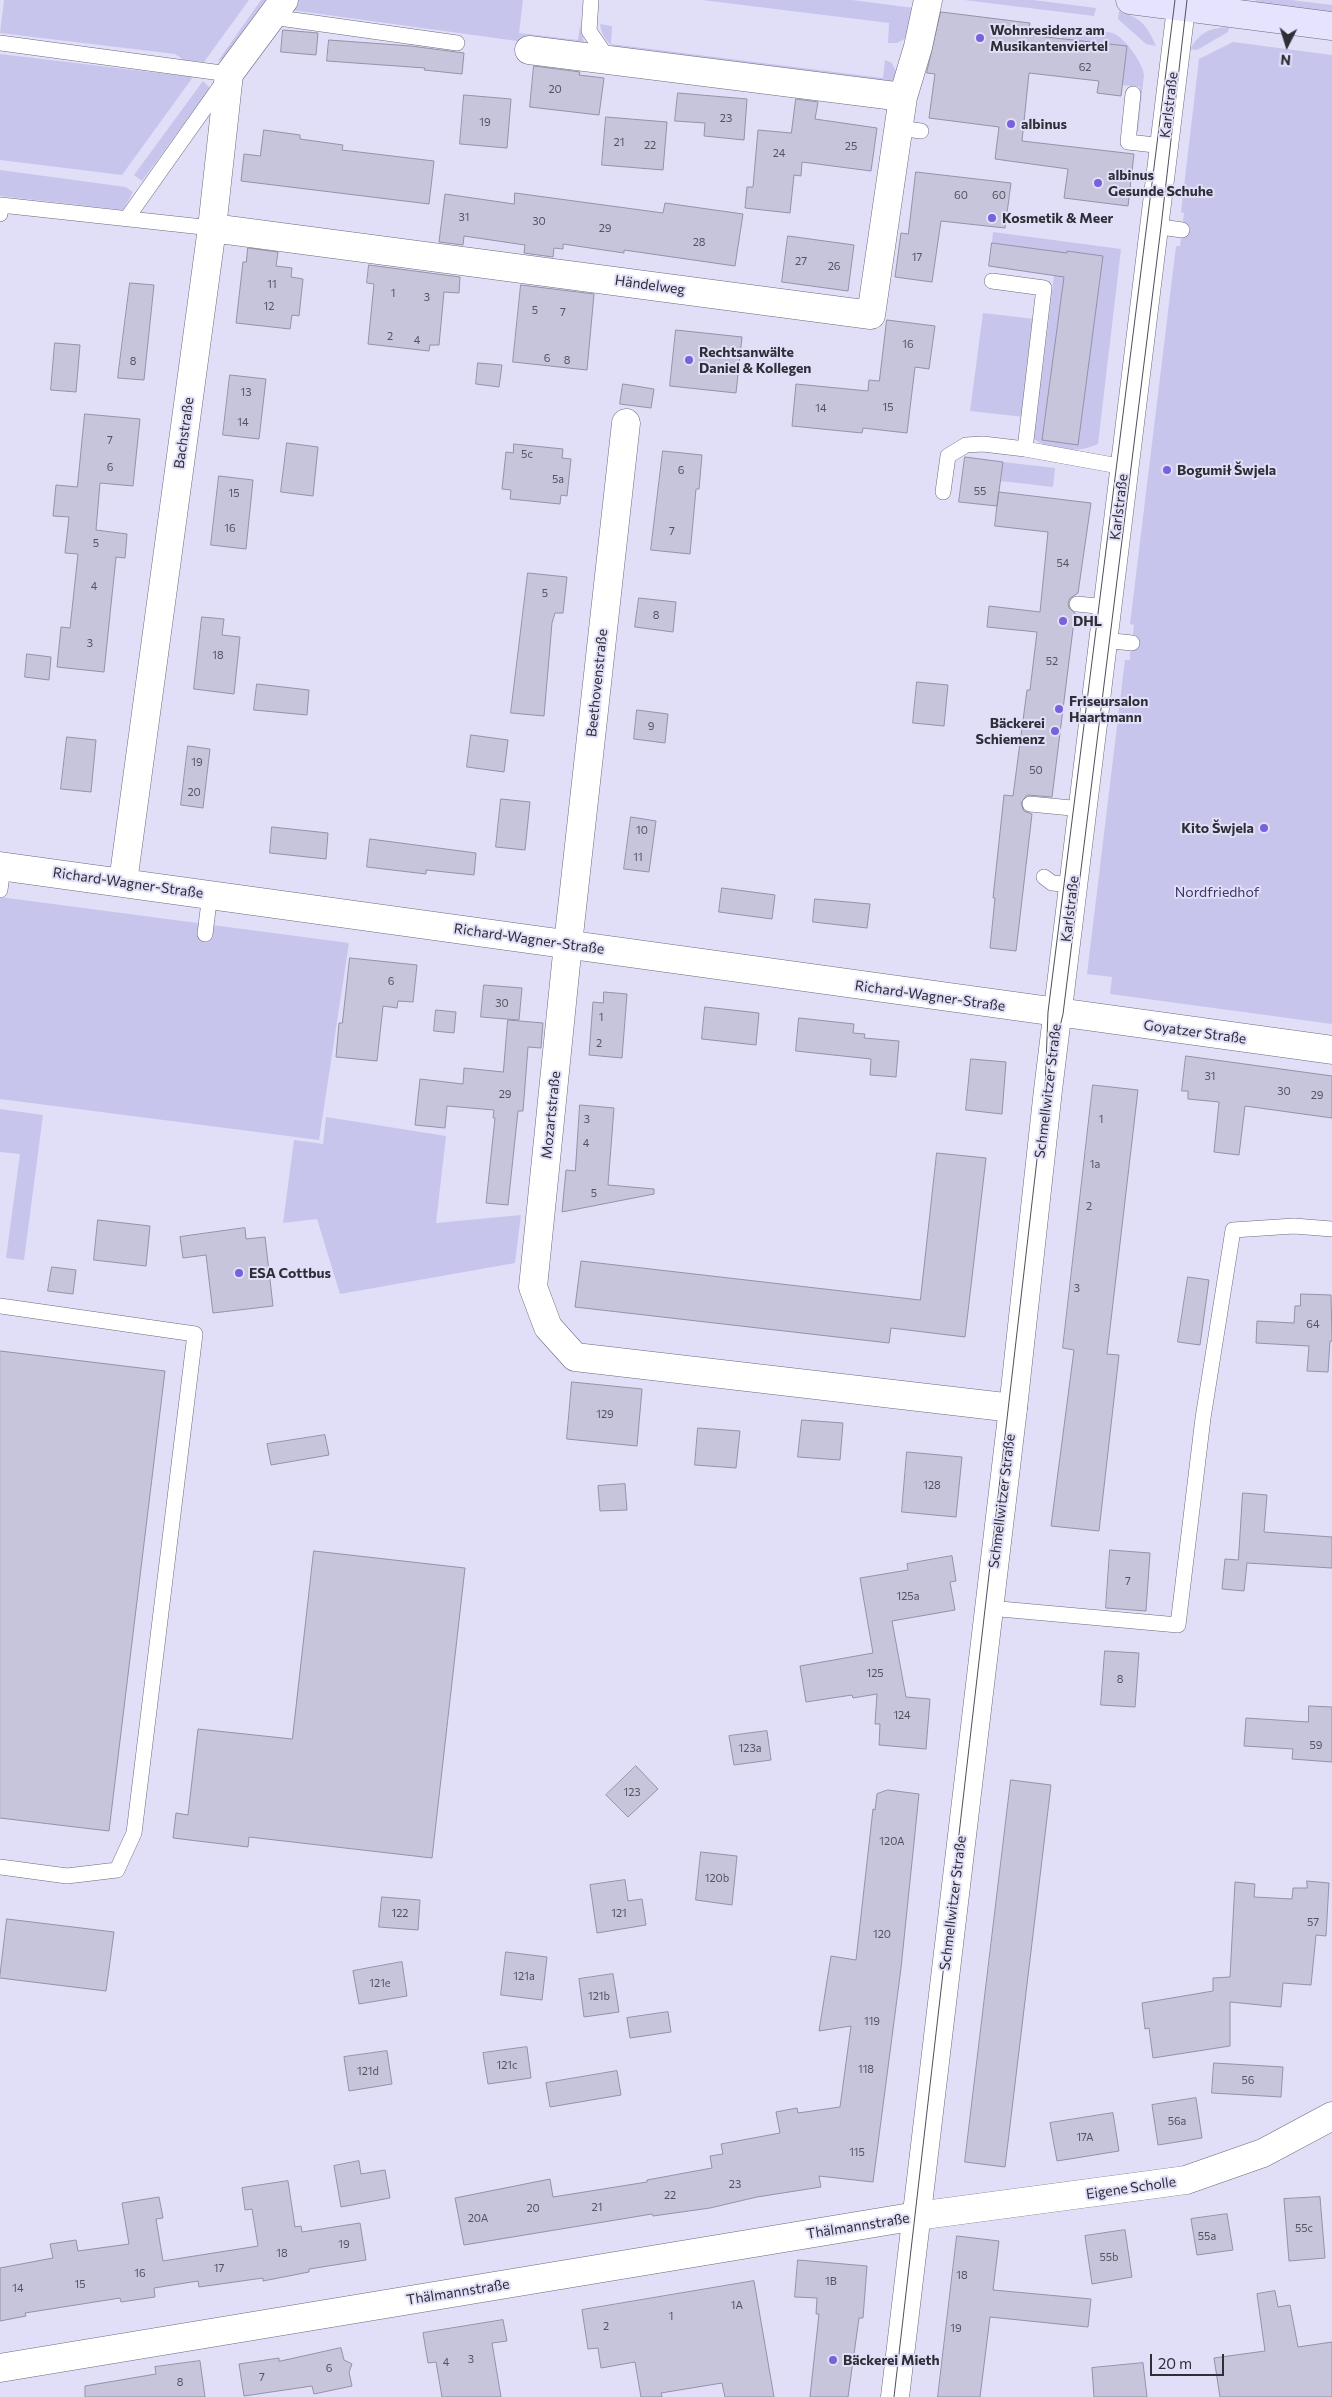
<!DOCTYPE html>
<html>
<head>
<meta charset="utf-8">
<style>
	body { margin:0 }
	#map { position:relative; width:1332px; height:2397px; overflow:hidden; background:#e0dff7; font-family:Commissioner,sans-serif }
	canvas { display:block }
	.north { position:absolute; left:1262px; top:20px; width:50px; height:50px; -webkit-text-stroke:4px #e0dff7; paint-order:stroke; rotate:185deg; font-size:14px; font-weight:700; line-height:20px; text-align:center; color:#2e2e37 }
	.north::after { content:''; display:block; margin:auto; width:18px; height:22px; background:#2e2e37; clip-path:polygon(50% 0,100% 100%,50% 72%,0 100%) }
	.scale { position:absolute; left:1150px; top:2354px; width:74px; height:22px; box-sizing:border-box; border:2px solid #2e2e37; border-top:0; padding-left:6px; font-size:15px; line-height:18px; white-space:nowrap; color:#2e2e37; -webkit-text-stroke:4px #e0dff7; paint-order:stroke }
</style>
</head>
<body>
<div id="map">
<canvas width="1332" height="2397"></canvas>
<div class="north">N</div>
<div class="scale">20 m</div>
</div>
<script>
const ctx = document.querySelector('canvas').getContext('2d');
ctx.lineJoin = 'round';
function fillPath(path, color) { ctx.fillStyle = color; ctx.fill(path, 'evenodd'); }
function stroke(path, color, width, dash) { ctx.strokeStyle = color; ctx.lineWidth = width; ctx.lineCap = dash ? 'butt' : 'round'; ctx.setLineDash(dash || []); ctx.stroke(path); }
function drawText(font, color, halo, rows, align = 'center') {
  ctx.font = font + ' Commissioner,sans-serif'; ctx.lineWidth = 4; ctx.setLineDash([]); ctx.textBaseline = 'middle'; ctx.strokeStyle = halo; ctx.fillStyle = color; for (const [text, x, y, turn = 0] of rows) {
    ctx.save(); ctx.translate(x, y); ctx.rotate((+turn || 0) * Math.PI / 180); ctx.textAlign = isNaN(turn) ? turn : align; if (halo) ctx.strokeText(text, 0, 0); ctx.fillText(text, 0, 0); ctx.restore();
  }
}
const green = new Path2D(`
	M4 0H249L204 62 184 60 175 54 0 33Z
	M261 0H272L227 58 218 61Z
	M298 0H523L519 33 578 40 580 25 584 42 590 51 291 10Z
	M702 0H852L914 8 906 38 897 43H888L889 23Z
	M964 0H1033L1096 8 1094 16Z
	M1256 0H1291L1332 5V15L1255 6Z
	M1119 11C1141 18 1147 25 1156 46L1146 44 1118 19Z
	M600 24 612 26 611 44 883 78 885 60 892 63 896 72 895 82 616 48C606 42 602 36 600 24Z
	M1068 27C1082 29 1098 29 1112 33 1124 36 1143 63 1144 75L1138 132H1135L1140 87 1122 85 1127 46 1062 39 1063 31Z
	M1229 27 1228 32 1197 50 1190 49C1200 32 1210 28 1229 27Z
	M1233 42 1332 55V1024L1110 994 1112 977 1087 974 1125 660H1130V655L1134 625 1130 624 1176 246H1180L1184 213 1181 212 1199 59Z
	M0 54 193 77 122 175 0 160Z
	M203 81 210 88 142 181 134 175Z
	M0 170 126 187 133 192 123 210 0 196Z
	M993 232 1121 249 1098 444C1079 453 1052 452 1034 439L1054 275 1047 251 992 243Z
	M983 313 1035 319 1024 417 970 411Z
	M1003 462 1055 468 1053 487 1001 481Z
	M0 897 349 943 319 1140 0 1099Z
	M0 1109 43 1115 24 1260 6 1258 20 1154 0 1152Z
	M326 1117 446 1136 436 1223 521 1215 515 1263 340 1294 317 1219 283 1223 294 1140 323 1144Z`);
const building = new Path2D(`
	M941 12 1030 23 1028 35 1127 46 1121 96 1097 93 1099 81 1029 73 1022 141 1134 154 1128 206 1064 198 1068 169 995 159 999 127 929 118 935 74 927 73Z
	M283 30 318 33 316 55 281 52Z
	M329 40 411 46 464 53 462 74 424 70 425 68 327 61Z
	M534 66 580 72 579 75 604 78 599 115 530 107Z
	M678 93 747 99 744 140 704 136 705 123 675 121Z
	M464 95 511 99 507 148 460 144Z
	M796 99 818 102 815 119 877 128 871 171 802 162 801 176 794 175 790 213 745 208 747 187H753L758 130 791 133Z
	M606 117 667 122 663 170 602 165Z
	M264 130 300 135V139L343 145 342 150 434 161 429 204 241 181 244 154 260 156Z
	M916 172 1011 183 1005 228 941 221 932 282 895 277 901 233 908 234Z
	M515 193 663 213 665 203 743 214 735 266 624 250V253L563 244V249L554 248 553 257 524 253 525 245 464 236 463 245 439 242 445 194 514 204Z
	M788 236 854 245 848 291 782 282Z
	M992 243 1067 253V251L1103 256 1078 445 1042 440 1064 277 989 266Z
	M248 248 278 252 276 266 292 268 291 277 303 279 299 316 292 315 290 329 236 323 243 262H246Z
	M369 265 460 277 459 293 444 292 439 345H430L429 351 368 344 374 284 367 283Z
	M130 283 154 285 144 380 118 378Z
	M521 285 594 294 587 370 513 362Z
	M887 320 935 326 929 369 915 367 907 433 863 428 862 433 792 426 796 384 868 391 869 380 879 381Z
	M676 330 742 337 736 393 670 386Z
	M55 343 80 345 76 392 51 390Z
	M478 363 502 365 499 387 476 384Z
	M230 375 266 379 259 439 223 435Z
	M623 384 654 389 651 408 620 404Z
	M85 414 140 419 133 486 100 483 96 530 127 534 125 558 116 557 104 672 57 667 61 627 70 628 78 554 65 553 69 517 53 516 56 485 77 487Z
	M287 443 318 447 313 496 281 492Z
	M514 444 563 449 562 458 571 459 567 496 561 495 560 504 510 499 511 490 502 489 506 452 513 453Z
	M663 451 702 455 699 489H696L690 554 651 550Z
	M965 457 1003 462 997 506 959 502Z
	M219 476 253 480 246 549 211 545Z
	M999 492 1091 503 1078 593 1070 598 1068 603 1069 608 1075 613 1052 797 1027 795 1021 803 1024 811 1032 814 1016 951 990 948 995 898H993L1004 795 1013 796 1027 690H1030L1037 632 987 627 989 606 1040 612 1048 532 995 526Z
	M528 573 567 577 563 613H555L552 623 544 716 511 713Z
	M639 598 676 602 673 632 635 627Z
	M202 617 224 619 222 635 240 637 234 694 194 689Z
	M27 654 51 657 49 680 25 677Z
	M917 682 948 685 944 726 913 723Z
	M257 684 309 690 307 715 254 710Z
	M637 710 668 714 665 743 634 739Z
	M471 735 508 740 504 772 467 767Z
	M67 737 96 740 91 792 61 789Z
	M188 746 210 749 203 808 181 805Z
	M501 799 530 802 525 850 496 847Z
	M631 817 656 821 649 872 624 869Z
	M272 827 328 833 326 859 270 853Z
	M370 839 476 853 474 875 426 870V874L367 867Z
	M722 888 775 895 772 919 719 912Z
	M815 899 870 904 867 928 813 922Z
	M350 958 417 965 413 1002 398 1001 397 1008 383 1006 377 1061 336 1057 339 1023H342Z
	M484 985 522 988 519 1020 481 1017Z
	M604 992 627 994 622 1058 589 1055 593 1002 603 1003Z
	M705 1007 759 1013 756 1045 702 1039Z
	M436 1010 456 1012 454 1033 434 1031Z
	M799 1018 854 1024 853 1033 865 1034 864 1038 899 1041 896 1077 870 1075 871 1059 796 1051Z
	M508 1020 543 1023 541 1048 528 1047 523 1111H518L508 1205 486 1203 495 1118H493L494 1110 447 1106 445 1128 415 1125 420 1079 463 1084 464 1068 503 1072Z
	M1186 1056 1332 1076V1118L1245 1106 1239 1155 1214 1152 1219 1102 1188 1099V1091H1182Z
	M971 1059 1006 1062 1002 1114 966 1110Z
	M1093 1085 1138 1090 1107 1354 1119 1355 1099 1531 1051 1526 1074 1350 1063 1348Z
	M580 1105 614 1108 608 1185 654 1189V1194L562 1212 566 1170 575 1171Z
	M937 1153 986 1158 965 1337 891 1328 889 1343 575 1307 581 1261 920 1300Z
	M98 1220 150 1226 146 1266 94 1260Z
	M245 1228 246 1239 265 1237 273 1306 213 1313 206 1255 183 1258 180 1237Z
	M52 1267 76 1270 73 1294 48 1291Z
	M1188 1277 1209 1280 1200 1345 1178 1342Z
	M1301 1294 1331 1295 1332 1341H1330L1328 1372 1307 1371 1309 1346 1256 1343 1257 1321 1294 1323 1295 1306H1300Z
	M0 1351 165 1371 109 1831 0 1818Z
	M572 1382 642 1389 637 1446 567 1439Z
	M802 1420 843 1423 840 1460 798 1457Z
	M698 1428 740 1431 736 1468 695 1465Z
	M325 1435 329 1455 271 1465 267 1444Z
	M907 1452 962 1457 956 1517 902 1512Z
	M625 1484 627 1510 600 1511 598 1486Z
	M1243 1493 1267 1495 1264 1532 1332 1537V1568L1247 1563 1244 1591 1222 1589 1225 1559 1238 1560Z
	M1110 1550 1150 1553 1146 1611 1106 1608Z
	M314 1551 465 1568 432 1858 249 1837 248 1847 173 1838 176 1813 188 1815 198 1729 292 1739Z
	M952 1556 956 1581 950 1582 955 1610 892 1621 906 1697 930 1699 926 1749 879 1745 880 1724H875L877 1694 853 1698 852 1695 806 1702 800 1666 873 1653 860 1578 908 1570 907 1564Z
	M1105 1651 1139 1653 1135 1707 1101 1705Z
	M1309 1706 1332 1707V1762L1292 1759 1293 1749 1244 1746 1246 1718 1308 1722Z
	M767 1731 771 1760 734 1765 729 1736Z
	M636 1766 658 1789 628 1817 606 1795Z
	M1011 1780 1051 1785 1005 2167 965 2162Z
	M888 1790 919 1794 901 1968 873 2182 819 2176 821 2187 757 2197 710 2208 653 2216 652 2214 464 2245 455 2198 550 2179 553 2197 647 2182V2180L712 2168 710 2156 723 2154 721 2144 780 2133 776 2112 797 2108 798 2113 840 2107 851 2026 819 2031 831 1956 856 1960 873 1809 875 1810 877 1794Z
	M701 1852 737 1856 732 1905 696 1900Z
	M625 1880 628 1901 642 1899 646 1925 597 1933 590 1885Z
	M1307 1881 1329 1883 1326 1936 1316 1935 1311 1985 1283 1983 1281 2007 1230 2002V2046L1153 2058 1149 2028 1145 2029 1142 2003 1213 1991V1978L1230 1977 1235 1882 1255 1884 1254 1897 1292 1899 1293 1888H1307Z
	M382 1897 420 1900 418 1930 379 1927Z
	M7 1919 114 1932 106 1991 0 1978Z
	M506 1952 547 1957 542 2000 501 1995Z
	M402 1962 407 1996 359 2004 353 1971Z
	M613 1974 619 2012 584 2017 579 1979Z
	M668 2012 671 2032 630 2038 627 2018Z
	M527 2047 531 2078 488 2084 483 2053Z
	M387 2051 392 2084 349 2091 344 2057Z
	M1214 2063 1283 2067 1281 2097 1212 2093Z
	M617 2071 621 2095 550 2107 546 2083Z
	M1196 2098 1202 2138 1158 2145 1152 2105Z
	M1113 2113 1119 2151 1057 2161 1050 2123Z
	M359 2161 361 2174 385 2170 390 2198 341 2207 334 2166Z
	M288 2181 295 2227 301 2226 302 2232 360 2223 366 2260 309 2269V2272L263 2281V2278L199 2287 198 2281 154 2288 155 2297 121 2302 120 2298 25 2313 26 2316 0 2321V2268L53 2258 50 2244 76 2240 78 2251 129 2244 122 2203 159 2197 163 2218 156 2219 163 2261 258 2246 252 2209 245 2210 242 2188Z
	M1320 2197 1325 2258 1289 2261 1284 2199Z
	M1227 2214 1233 2250 1197 2255 1191 2219Z
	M1125 2230 1132 2277 1092 2284 1085 2236Z
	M957 2236 999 2241 993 2290 1091 2299 1088 2327 990 2317 980 2397H938Z
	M798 2260 867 2266 863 2318H859L848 2397H810L819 2314H816L817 2298 795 2297Z
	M754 2281 774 2397H725L722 2383 661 2393 662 2397H641L635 2362 601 2368 598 2348 588 2349 582 2310Z
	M1275 2291 1278 2307 1290 2305 1298 2347 1332 2342V2397H1220L1214 2358 1265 2351 1257 2294Z
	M503 2320 507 2341 492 2343 501 2397H442L436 2362 428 2363 423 2333Z
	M341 2348 344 2360 352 2364 349 2372 352 2386 314 2394 312 2386 244 2396 239 2364 279 2358V2361Z
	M200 2361 205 2397H85V2386L156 2374 155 2367Z
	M1143 2363 1147 2397H1094L1092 2368Z`);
const service = new Path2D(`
	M591 0 589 31 609 60
	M272 17 457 43
	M0 43 229 74 127 218
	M1133 94 1128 142 1164 146
	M898 128 921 131
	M0 214 1 205 212 228
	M1154 226 1182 230
	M992 281 1044 288 1025 449
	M943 492 948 456 966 445 983 444 1025 449 1124 467
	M1077 604 1107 607
	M1103 640 1132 643
	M1030 804 1082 809
	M1044 877 1052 883 1073 885
	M0 890 3 867
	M205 934 210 894
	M0 1306 195 1334 134 1833 117 1870 67 1876 0 1867
	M989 1608 1178 1625 1203 1418 1233 1230 1294 1226 1332 1229`);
const minor = new Path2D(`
	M529 50 903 97
	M212 228 871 315 903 97 918 47 928 0
	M626 423 568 944 533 1287 548 1327 575 1357 1013 1408
	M0 866 1332 1050
	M123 882 212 228 229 74 284 0
	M0 2368 917 2216 1186 2180 1263 2153 1332 2116`);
const tertiary = new Path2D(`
	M895 2397 1013 1408 1048 1090 1182 0`);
const secondary = new Path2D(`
	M1130 0 1332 26`);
const tram = new Path2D(`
	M1050 1068 1063 1014 1161 227 1187 0
	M894 2397 1045 1090 1048 1012 1175 0`);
const markers = [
	[980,38,5,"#7861db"],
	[1011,124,5,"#7861db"],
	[1098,183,5,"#7861db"],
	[992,218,5,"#7861db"],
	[689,360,5,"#7861db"],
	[1167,470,5,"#7861db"],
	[1063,621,5,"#7861db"],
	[1059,709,5,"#7861db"],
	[1055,731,5,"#7861db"],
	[1264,828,5,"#7861db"],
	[239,1273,5,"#7861db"],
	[833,2360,5,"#7861db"]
];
const numberNames = [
	["62",1085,67],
	["20",555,89],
	["23",726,118],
	["19",485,122],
	["21",619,142],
	["22",650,145],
	["25",851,146],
	["24",779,153],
	["60",961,195],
	["60",999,195],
	["31",464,217],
	["30",539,221],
	["29",605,228],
	["28",699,242],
	["17",917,257],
	["27",801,261],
	["26",834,266],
	["11",272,284],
	["1",393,293],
	["3",427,297],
	["12",269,306],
	["5",535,310],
	["7",563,312],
	["2",390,336],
	["4",417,340],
	["16",908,344],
	["6",547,358],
	["8",567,360],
	["8",133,361],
	["13",246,392],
	["15",888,407],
	["14",821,408],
	["14",243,422],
	["7",110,440],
	["5c",527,454],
	["6",110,467],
	["6",681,470],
	["5a",558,479],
	["55",980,491],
	["15",234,493],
	["16",230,528],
	["7",672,531],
	["5",96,543],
	["54",1063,563],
	["4",94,586],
	["5",545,593],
	["8",656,615],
	["3",90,643],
	["18",218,655],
	["52",1052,661],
	["9",651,726],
	["19",197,762],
	["50",1036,770],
	["20",194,792],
	["10",642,830],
	["11",638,857],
	["6",391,981],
	["30",502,1003],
	["1",601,1017],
	["2",599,1043],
	["31",1210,1076],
	["30",1284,1091],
	["29",505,1094],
	["29",1317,1095],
	["3",587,1119],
	["1",1101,1119],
	["4",586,1143],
	["1a",1095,1164],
	["5",594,1193],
	["2",1089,1206],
	["3",1077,1288],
	["64",1313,1324],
	["129",605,1414],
	["128",932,1485],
	["7",1128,1581],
	["125a",908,1596],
	["125",875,1673],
	["8",1120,1679],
	["124",902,1715],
	["59",1316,1745],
	["123a",750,1748],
	["123",632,1792],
	["120A",892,1841],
	["120b",717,1878],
	["122",400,1913],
	["121",619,1913],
	["57",1313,1922],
	["120",882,1934],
	["121a",524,1976],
	["121e",380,1983],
	["121b",599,1996],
	["119",872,2021],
	["121c",507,2065],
	["118",866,2069],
	["121d",368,2071],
	["56",1248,2080],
	["56a",1177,2121],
	["17A",1085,2137],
	["115",857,2152],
	["23",735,2184],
	["22",670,2195],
	["21",597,2207],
	["20",533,2208],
	["20A",478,2218],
	["55c",1304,2228],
	["55a",1207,2236],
	["19",344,2244],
	["18",282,2253],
	["55b",1109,2257],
	["17",219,2268],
	["16",140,2273],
	["18",962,2275],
	["1B",831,2281],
	["15",80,2284],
	["14",18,2288],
	["1A",737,2305],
	["1",671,2316],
	["2",606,2326],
	["19",956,2328],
	["3",471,2359],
	["4",446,2362],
	["6",329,2368],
	["7",262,2377],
	["8",180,2382]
];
const poiNames = [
	["Wohnresidenz am",990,30],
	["Musikantenviertel",990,46],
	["albinus",1021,124],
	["albinus",1108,175],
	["Gesunde Schuhe",1108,191],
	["Kosmetik & Meer",1002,218],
	["Rechtsanwälte",699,352],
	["Daniel & Kollegen",699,368],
	["Bogumił Šwjela",1177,470],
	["DHL",1073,621],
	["Friseursalon",1069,701],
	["Haartmann",1069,717],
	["Bäckerei",1045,723,"right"],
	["Schiemenz",1045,739,"right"],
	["Kito Šwjela",1254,828,"right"],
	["ESA Cottbus",249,1273],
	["Bäckerei Mieth",843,2360]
];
const streetNames = [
	["Karlstraße",1169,105,-83],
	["Händelweg",650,285,8],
	["Bachstraße",184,433,-82],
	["Karlstraße",1119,507,-83],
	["Beethovenstraße",597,683,-84],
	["Richard-Wagner-Straße",128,883,8],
	["Karlstraße",1070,909,-83],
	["Richard-Wagner-Straße",529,939,8],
	["Richard-Wagner-Straße",930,996,8],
	["Goyatzer Straße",1195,1032,8],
	["Schmellwitzer Straße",1048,1091,-83],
	["Mozartstraße",551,1115,-84],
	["Schmellwitzer Straße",1002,1501,-83],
	["Schmellwitzer Straße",953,1903,-83],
	["Eigene Scholle",1131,2188,-8],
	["Thälmannstraße",858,2226,-9],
	["Thälmannstraße",458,2292,-9]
];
const parkNames = [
	["Nordfriedhof",1217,892]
];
fillPath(green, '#c8c5ed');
fillPath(building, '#c6c5dc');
stroke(building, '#9392a8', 1);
stroke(service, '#6b697e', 16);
stroke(minor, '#6b697e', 29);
stroke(tertiary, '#6b697e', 29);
stroke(secondary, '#6b697e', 29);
stroke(service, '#fff', 15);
stroke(minor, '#fff', 28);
stroke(tertiary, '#fff', 28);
stroke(secondary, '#e6e3fe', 28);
stroke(tram, '#4f4f5b', 1);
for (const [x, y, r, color] of markers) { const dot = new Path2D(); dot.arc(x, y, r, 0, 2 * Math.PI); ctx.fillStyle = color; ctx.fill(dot); stroke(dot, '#e0dff7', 2); }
drawText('11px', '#545460', null, numberNames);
drawText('bold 14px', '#2e2e37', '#e0dff7', poiNames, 'left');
drawText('14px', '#2e2e37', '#e0dff7', streetNames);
drawText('14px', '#3d346a', '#e0dff7', parkNames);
</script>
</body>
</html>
